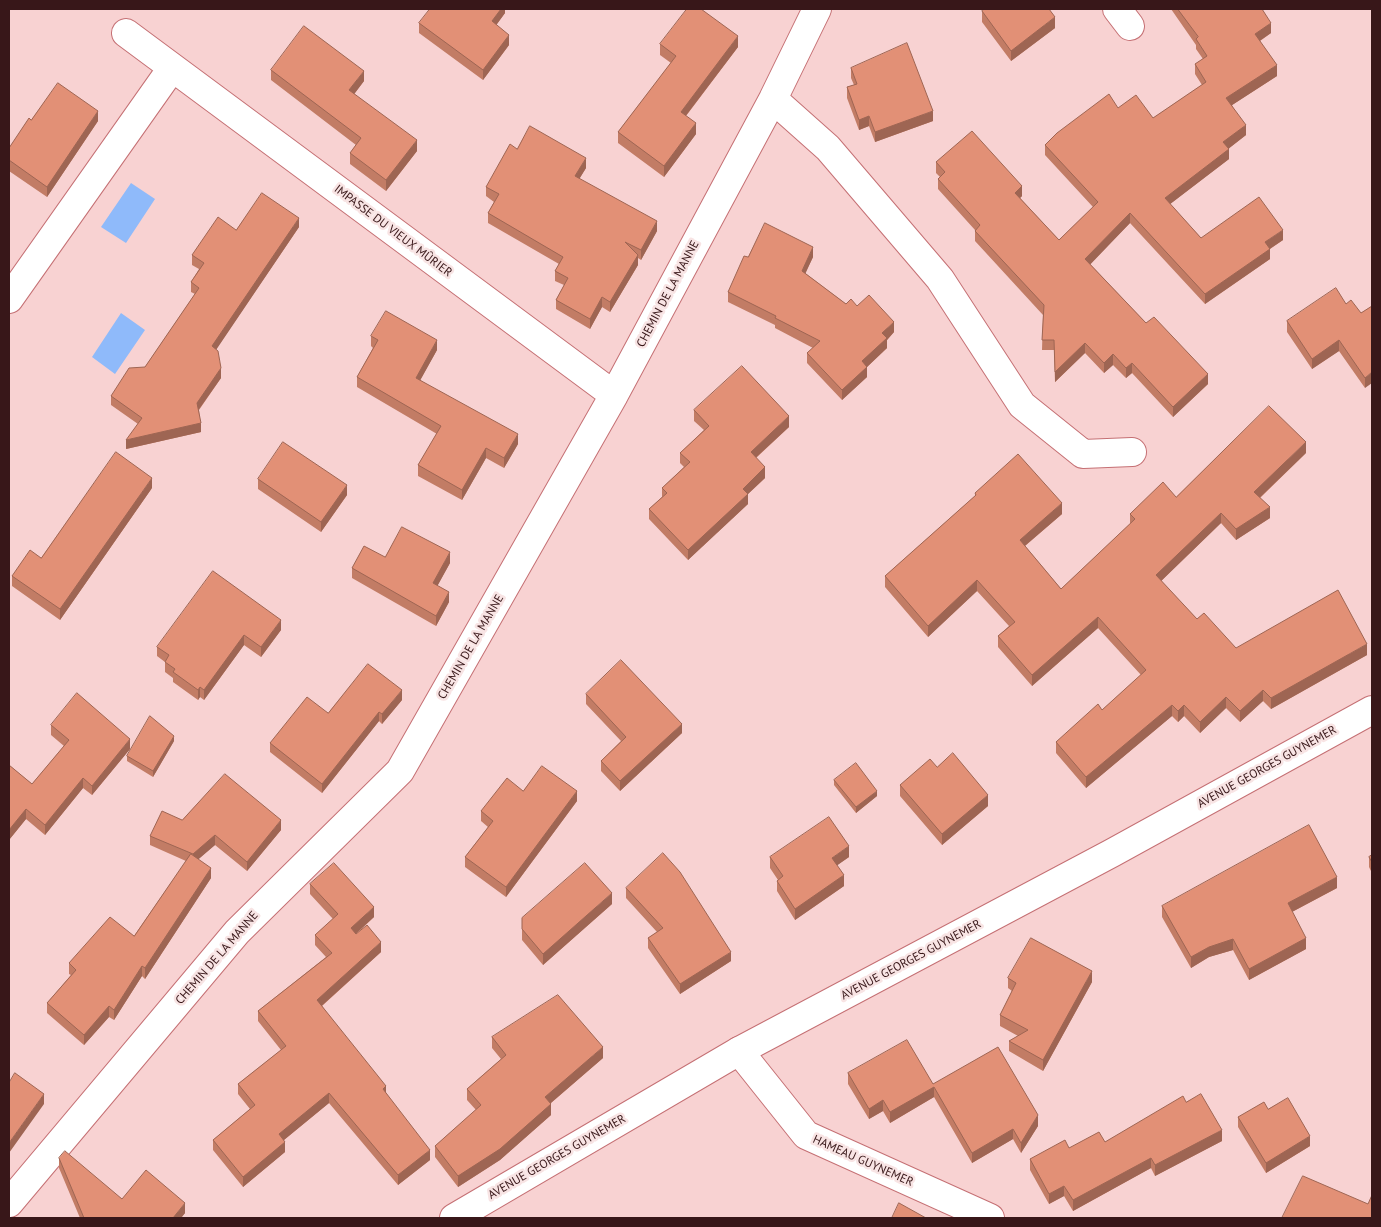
<!DOCTYPE html>
<html>
<head>
<meta charset="utf-8">
<style>
	body { margin:0 }
	#map { position:relative; width:1381px; height:1227px; overflow:hidden; background:#f8d2d2; font-family:"PT Sans",sans-serif }
	canvas { display:block }
	.frame { position:absolute; inset:0; border:10px solid #381719; pointer-events:none }
</style>
</head>
<body>
<div id="map">
<canvas width="1381" height="1227"></canvas>
<div class="frame"></div>
</div>
<script>
const ctx = document.querySelector('canvas').getContext('2d');
ctx.lineJoin = 'round';
function fillPath(path, color) { ctx.fillStyle = color; ctx.fill(path, 'evenodd'); }
function stroke(path, color, width, dash) { ctx.strokeStyle = color; ctx.lineWidth = width; ctx.lineCap = dash ? 'butt' : 'round'; ctx.setLineDash(dash || []); ctx.stroke(path); }
function drawText(font, color, halo, rows, align = 'center') {
  ctx.font = font + ' "PT Sans",sans-serif'; ctx.lineWidth = 5; ctx.setLineDash([]); ctx.textBaseline = 'middle'; ctx.strokeStyle = halo; ctx.fillStyle = color; for (const [text, x, y, turn = 0] of rows) {
    ctx.save(); ctx.translate(x, y); ctx.rotate((+turn || 0) * Math.PI / 180); ctx.textAlign = isNaN(turn) ? turn : align; if (halo) ctx.strokeText(text, 0, 0); ctx.fillText(text, 0, 0); ctx.restore();
  }
}
const water = new Path2D(`
	M131 183 155 199 126 243 101 227Z
	M121 313 145 330 115 374 92 357Z`);
const minor = new Path2D(`
	M1117 9 1130 26
	M126 33 614 395
	M773 99 828 148 940 279 1022 405 1083 454 1132 452
	M9 299 172 68
	M739 1051 806 1135 990 1218
	M9 1203 237 932 400 771 614 395 773 99 817 9`);
const secondary = new Path2D(`
	M454 1218 739 1051 1112 853 1372 710`);
const wall = new Path2D(`
	M505 9V13L496 25 509 45 483 80 419 33V23Z
	M1171 9H1262L1271 33 1260 41 1277 76 1232 105 1246 135 1228 149 1229 159 1170 204 1201 238 1283 240 1270 249V259L1205 304 1130 223 1090 264 1146 323 1208 384 1173 417 1132 373 1126 378 1113 365 1104 373 1085 353 1055 382 1054 350H1042L1043 315 975 241V230L938 189V179L940 177 936 173V162L1022 196 1020 198 1059 240 1093 207 1045 155V145L1118 108 1153 118 1202 85 1195 74V64L1203 59 1196 49V45Z
	M982 11 1055 28 1011 61 982 22Z
	M660 44 738 47 686 116 696 134 664 177 618 143V132L671 63 660 55Z
	M851 68 933 121 875 142 869 126 859 130 847 98V87L854 85 851 78Z
	M271 70 364 81 354 94 417 151 386 191 350 164V153L356 145 271 80Z
	M31 120 98 121 47 197 9 171V148Z
	M517 149 586 168 579 179 657 231 641 260 638 258V265L610 312 602 307 590 329 556 309V300L564 285 555 281V271L559 264 488 223V213L494 202 486 196V187Z
	M299 227 216 349 221 378 199 410 201 432 126 449 138 424 111 405V396L145 367 195 294 191 292V282L199 269 192 265V255L236 230Z
	M748 257H813L805 273 846 304 857 306 894 332 887 340V348L867 367V377L842 400 807 363V353L813 348 775 328V325L728 302V292Z
	M1346 304 1361 313 1372 306 1365 388 1339 351 1312 369 1287 332V321Z
	M371 336 437 350 420 380 518 444 504 468 486 458 462 500 418 476V465L437 434 357 387V377L373 348 371 346Z
	M694 410 789 427 756 458 765 478 748 494V504L688 560 649 519V509L662 497V488L684 467 680 463V453L704 430 694 421Z
	M1306 453 1260 498 1270 518 1236 540 1221 523 1161 581 1197 619 1236 648 1367 655 1271 709 1263 701 1240 722 1226 708 1200 733 1184 716 1178 722 1172 716 1086 788 1056 753V742L1102 710 1141 675 1098 628 1032 686 998 647V636L1009 626 977 591 928 637 885 587V576L975 496V493L1062 514 1025 546 1061 589 1130 524V514L1176 497Z
	M258 479 347 495 321 532 258 489Z
	M152 488 60 620 12 586V576Z
	M385 557 450 563 437 586 449 602 436 626 352 578V568Z
	M281 630 261 657 244 645 204 700 200 697 198 700 173 682V678L165 672V662L157 656V647Z
	M586 694 682 733 620 791 601 771V761L621 741 586 704Z
	M402 700 382 724 379 721 322 793 270 752V743L328 713Z
	M51 725 130 749 92 795 83 788 45 835 26 819 9 840V765L32 784 64 746 51 735Z
	M174 741 153 777 127 761V756Z
	M937 767 988 806 942 845 900 796V785Z
	M834 780 877 796 856 813 834 785Z
	M523 791 577 801 506 897 465 867V857L488 827 481 821V811Z
	M182 820 281 830 247 871 215 845 198 859 211 878 145 979 142 976 114 1020 109 1017 84 1045 47 1013V1003L71 975 69 974V963L134 936 186 861 150 845V836Z
	M1372 855V873L1369 867V857Z
	M770 857H849L837 865 844 886 795 920 777 891V881L778 880 770 868Z
	M310 884 374 917 356 934 381 952 322 1006 386 1093 430 1160 398 1185 329 1103 284 1140 285 1152 243 1187 213 1150V1140L250 1109 238 1094V1084L281 1050 258 1021V1011L326 957 315 945V935L333 919 310 894Z
	M626 888 731 961 680 994 648 948V938L657 932 626 898Z
	M1337 888 1292 912 1306 949 1249 980 1233 950 1209 957 1191 968 1162 917V906Z
	M612 904 543 965 522 940V918Z
	M1008 978 1092 982 1043 1071 1009 1051V1041L1018 1036 1000 1026V1015L1012 991 1008 988Z
	M492 1037 603 1058 551 1103V1115L500 1160 458 1187 435 1157V1146L476 1110 467 1100V1089L501 1059 492 1048Z
	M848 1073 933 1084 1038 1126 1021 1153 1013 1139 972 1163 934 1097 890 1123 883 1111 869 1119 848 1084Z
	M1186 1102 1222 1141 1155 1176 1151 1168 1073 1211 1064 1196 1049 1204 1030 1170V1159L1069 1148 1105 1142Z
	M1268 1109 1310 1146 1266 1173 1238 1127V1117Z
	M59 1158 122 1199 185 1213 181 1218H80L59 1168Z`);
const shadedWall = new Path2D(`
	M501 9H505V13L492 31V21Z
	M1055 17V28L1011 61V51Z
	M1271 23V33L1255 44V34Z
	M509 35V45L483 80V70Z
	M738 36V47L681 122V112Z
	M1277 65V76L1226 109V98Z
	M364 71V81L349 101V90Z
	M98 111V121L47 197V187Z
	M933 111V121L875 142V132Z
	M869 116V126L859 130V120Z
	M696 123V134L664 177V166Z
	M1246 125V135L1223 153V142Z
	M417 140V151L386 191V180Z
	M1229 149V159L1165 208V198Z
	M586 158V168L575 186V176Z
	M1022 186V196L1015 203V193Z
	M1130 213V223L1085 270V259Z
	M299 218V227L212 356V346Z
	M657 221V231L641 260V250Z
	M1283 230V240L1265 252V242Z
	M813 247V257L802 281V271Z
	M1270 249V259L1205 304V294Z
	M638 255V265L610 312V302Z
	M602 297V307L590 329V319Z
	M894 322V332L887 340V348L867 367V377L842 400V390L882 333Z
	M437 340V350L416 388V378Z
	M1339 340V351L1312 369V359Z
	M1085 343V353L1055 382V372Z
	M1113 354V365L1104 373V363Z
	M1132 363V373L1126 378V368Z
	M221 368V378L197 412V403Z
	M1372 372V383L1365 388V378Z
	M1208 374V384L1173 417V407Z
	M789 416V427L751 462V452Z
	M201 423V432L126 449V440Z
	M518 434V444L504 468V458Z
	M1306 442V453L1254 503V492Z
	M486 448V458L462 500V490Z
	M765 467V478L748 494V504L688 560V550L743 489Z
	M152 478V488L60 620V609Z
	M347 485V495L321 532V522Z
	M1062 503V514L1020 550V540Z
	M1270 507V518L1236 540V529Z
	M1221 513V523L1156 586V575Z
	M450 552V563L433 594V583Z
	M977 580V591L928 637V626Z
	M449 592V602L436 626V616Z
	M1098 617V628L1032 686V675Z
	M281 620V630L261 657V647Z
	M244 635V645L204 700V690Z
	M1367 644V655L1271 709V698Z
	M200 687V697L198 700V690Z
	M402 690V700L382 724V714Z
	M1263 690V701L1240 722V711Z
	M1226 697V708L1200 733V722Z
	M1172 705V716L1086 788V777Z
	M1184 705V716L1178 722V711Z
	M379 712V721L322 793V784Z
	M682 724V733L620 791V781Z
	M174 736V741L153 777V771Z
	M130 739V749L92 795V786Z
	M83 778V788L45 835V825Z
	M577 791V801L506 897V887Z
	M877 791V796L856 813V807Z
	M988 795V806L942 845V834Z
	M26 809V819L9 840V830Z
	M281 820V830L247 871V862Z
	M215 835V845L193 864V854Z
	M849 846V857L832 869V858Z
	M211 868V878L145 979V968Z
	M844 875V886L795 920V909Z
	M1337 877V888L1288 914V903Z
	M612 893V904L543 965V954Z
	M374 907V917L351 938V928Z
	M1306 938V949L1249 980V969Z
	M1233 939V950L1209 957 1191 968V957L1209 947Z
	M381 942V952L317 1010V1000Z
	M731 952V961L680 994V984Z
	M142 966V976L114 1020V1010Z
	M1092 971V982L1043 1071V1060Z
	M109 1006V1017L84 1045V1035Z
	M603 1047V1058L545 1108V1097Z
	M386 1086V1096L383 1089Z
	M934 1087V1097L890 1123V1112Z
	M329 1093V1103L279 1144V1134Z
	M44 1094V1104L9 1153V1143Z
	M883 1100V1111L869 1119V1109Z
	M551 1104V1115L500 1160 458 1187V1176Z
	M1038 1115V1126L1021 1153V1143Z
	M1013 1129V1139L972 1163V1153Z
	M1222 1130V1141L1155 1176V1165Z
	M1310 1136V1146L1266 1173V1163Z
	M285 1142V1152L243 1187V1177Z
	M430 1150V1160L398 1185V1175Z
	M1151 1158V1168L1073 1211V1200Z
	M1064 1186V1196L1049 1204V1194Z
	M185 1203V1213L181 1218H173Z`);
const building = new Path2D(`
	M430 9H501L492 21 509 35 483 70 419 23Z
	M687 9H701L738 36 681 112 696 123 664 166 618 132 676 56 660 44Z
	M985 9H1049L1055 17 1011 51 982 11Z
	M1178 9H1262L1271 23 1255 34 1277 65 1226 98 1246 125 1223 142 1229 149 1165 198 1201 238 1259 197 1283 230 1265 242 1270 249 1205 294 1130 213 1085 259 1146 323 1154 317 1208 374 1173 407 1132 363 1126 368 1113 354 1104 363 1085 343 1055 372 1054 340H1042L1044 305 975 231 980 225 938 179 945 172 936 162 972 131 1022 186 1015 193 1059 240 1098 202 1045 145 1057 133 1109 94 1118 108 1136 95 1153 118 1206 82 1195 64 1207 56 1196 39 1198 37Z
	M304 26 364 71 349 90 417 140 386 180 350 153 361 138 271 70Z
	M907 43 933 111 875 132 869 116 859 120 847 87 857 84 851 68Z
	M58 83 98 111 47 187 9 160V148L29 118 31 120Z
	M530 126 586 158 575 176 657 221 641 250 625 242 638 255 610 302 602 297 590 319 556 300 568 278 555 271 563 257 488 213 499 194 486 187 510 144 517 149Z
	M262 193 299 218 212 346 218 351 221 368 197 403 201 423 126 440 142 418 111 396 129 368 145 367 199 288 191 282 204 263 192 255 218 217 236 230Z
	M765 223 813 247 802 271 846 304 851 299 857 306 869 295 894 322 882 333 887 338 862 361 867 367 842 390 807 353 820 341 775 318 776 316 728 292 744 256 748 257Z
	M1336 288 1346 304 1351 300 1361 313 1372 306V372L1365 378 1339 340 1312 359 1287 321Z
	M386 311 437 340 416 378 518 434 504 458 486 448 462 490 418 465 441 426 357 377 378 340 371 336Z
	M742 366 789 416 751 452 765 467 743 489 748 494 688 550 649 509 667 493 662 488 690 462 680 453 709 426 694 410Z
	M1269 406 1306 442 1254 492 1270 507 1236 529 1221 513 1156 575 1197 619 1204 613 1236 648 1338 590 1367 644 1271 698 1263 690 1240 711 1226 697 1200 722 1184 705 1178 711 1172 705 1086 777 1056 742 1098 704 1102 710 1146 670 1098 617 1032 675 998 636 1015 622 977 580 928 626 885 576 976 495 975 493 1018 454 1062 503 1020 540 1061 589 1135 519 1130 514 1163 482 1176 497Z
	M283 442 347 485 321 522 258 479Z
	M116 452 152 478 60 609 12 576 30 550 41 558Z
	M402 527 450 552 433 583 449 592 436 616 352 568 364 546 385 557Z
	M213 571 281 620 261 647 244 635 204 690 200 687 198 690 173 672 175 669 165 662 169 655 157 647Z
	M621 660 682 724 620 781 601 761 626 737 586 694Z
	M368 664 402 690 382 714 379 712 322 784 270 743 307 697 328 713Z
	M77 693 130 739 92 786 83 778 45 825 26 809 9 830V765L32 784 69 740 51 725Z
	M150 716 174 736 153 771 127 756Z
	M953 753 988 795 942 834 900 785 930 759 937 767Z
	M856 763 877 791 856 807 834 780Z
	M542 766 577 791 506 887 465 857 493 821 481 811 507 778 523 791Z
	M225 774 281 820 247 862 215 835 193 854 150 836 162 811 182 820Z
	M829 817 849 846 832 858 844 875 795 909 777 881 783 876 770 857Z
	M1309 825 1337 877 1288 903 1306 938 1249 969 1233 939 1209 947 1191 957 1162 906Z
	M663 853 680 872 731 952 680 984 648 938 663 928 626 888Z
	M191 854 211 868 145 968 142 966 114 1010 109 1006 84 1035 47 1003 76 970 69 963 110 917 134 936Z
	M1372 855V862L1369 857Z
	M334 863 374 907 351 928 356 934 367 925 381 942 317 1000 386 1086 383 1089 430 1150 398 1175 329 1093 279 1134 285 1142 243 1177 213 1140 255 1105 238 1084 286 1046 258 1011 332 953 315 935 338 914 310 884Z
	M585 863 612 893 543 954 522 929V918Z
	M1031 938 1092 971 1043 1060 1009 1041 1028 1030 1000 1015 1016 983 1008 978Z
	M558 995 603 1047 545 1097 551 1104 500 1149 458 1176 435 1146 481 1105 467 1089 506 1055 492 1037Z
	M907 1040 933 1084 998 1047 1038 1115 1021 1143 1013 1129 972 1153 934 1087 890 1112 883 1100 869 1109 848 1073Z
	M15 1073 44 1094 9 1143V1083Z
	M1201 1094 1222 1130 1155 1165 1151 1158 1073 1200 1064 1186 1049 1194 1030 1159 1065 1140 1069 1148 1099 1132 1105 1142 1183 1096 1186 1102Z
	M1288 1098 1310 1136 1266 1163 1238 1117 1264 1102 1268 1109Z
	M65 1151 122 1199 146 1170 185 1203 173 1218H84L59 1158Z
	M1303 1176 1368 1204 1372 1195V1218H1282Z
	M899 1203 926 1218H892Z`);
const streetNames = [
	["IMPASSE DU VIEUX MÛRIER",393,231,37],
	["CHEMIN DE LA MANNE",668,294,-62],
	["CHEMIN DE LA MANNE",471,647,-60],
	["AVENUE GEORGES GUYNEMER",1267,767,-29],
	["CHEMIN DE LA MANNE",217,958,-49],
	["AVENUE GEORGES GUYNEMER",911,960,-28],
	["AVENUE GEORGES GUYNEMER",557,1157,-30],
	["HAMEAU GUYNEMER",863,1161,24]
];
fillPath(water, '#8fbafa');
stroke(minor, '#c57074', 30);
stroke(secondary, '#c57074', 30);
stroke(minor, '#fff', 28);
stroke(secondary, '#fff', 28);
fillPath(wall, '#c27c65');
fillPath(shadedWall, '#9e6553');
fillPath(building, '#e29076');
stroke(building, '#9e6553', 1);
drawText('12px', '#381719', '#f8e4e4', streetNames);
</script>
</body>
</html>
